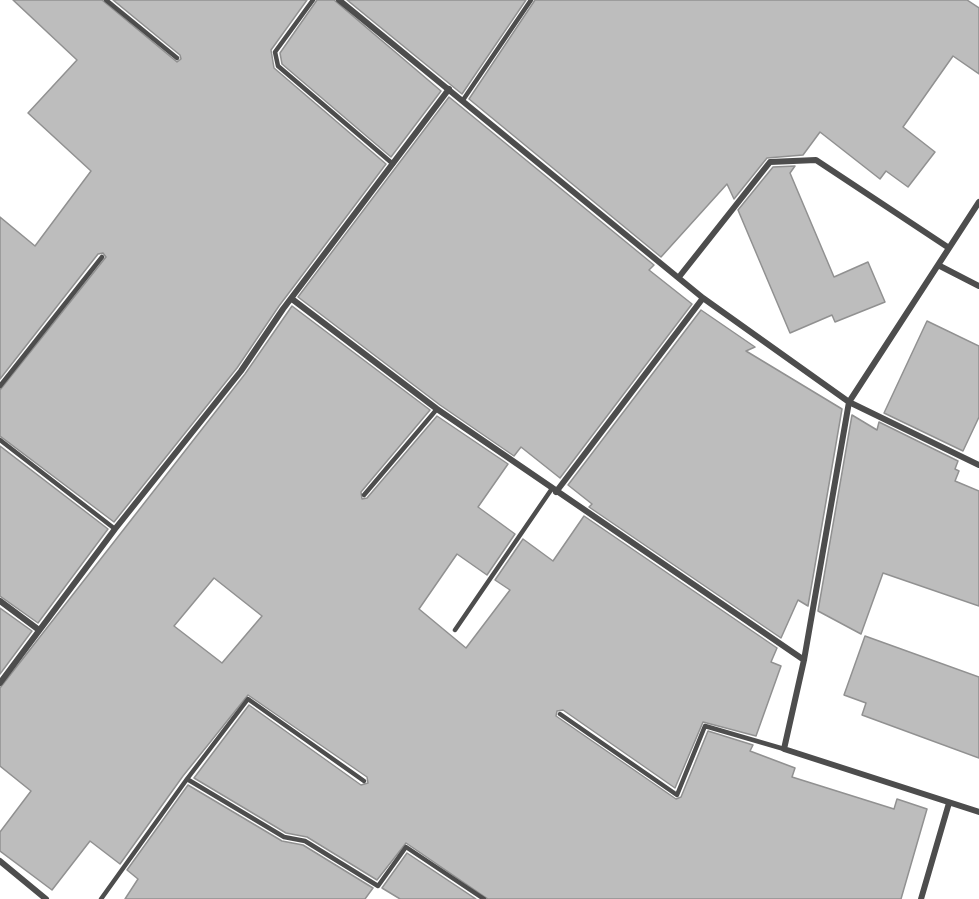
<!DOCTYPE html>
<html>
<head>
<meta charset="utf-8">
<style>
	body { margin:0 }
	canvas { display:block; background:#fff }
</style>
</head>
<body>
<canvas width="979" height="899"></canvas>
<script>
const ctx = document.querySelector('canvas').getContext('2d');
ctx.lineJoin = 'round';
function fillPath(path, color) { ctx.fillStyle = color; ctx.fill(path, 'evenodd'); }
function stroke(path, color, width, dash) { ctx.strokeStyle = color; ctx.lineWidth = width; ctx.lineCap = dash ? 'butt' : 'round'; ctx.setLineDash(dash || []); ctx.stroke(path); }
const building = new Path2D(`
	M13 0H102L177 62 181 59 180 55 113 0H307L271 50 274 68 386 164 279 306 237 368 114 522 0 436V390L106 257 103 253 98 254 0 379V217L35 246 91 171 28 113 77 60Z
	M317 0H334L441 91 391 157 282 64 280 53Z
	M347 0H526L462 94Z
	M535 0H967L979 8V74L953 56 903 127 935 152 908 187 886 171 880 179 820 132 803 155 767 158 734 199 727 184 661 257 469 99Z
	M449 97 654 265 649 270 692 304 560 478 521 447 514 456 440 405 298 297Z
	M795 166 790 173 834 277 868 262 885 302 835 322 832 315 790 333 738 210 773 167Z
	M292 306 430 410 361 492 362 499 367 498 437 416 508 464 478 507 515 534 487 575 457 554 419 609 466 648 510 590 495 580 523 539 553 561 584 516 777 648 771 662 781 666 756 736 703 722 675 788 563 710 557 711 556 716 676 799 681 797 708 731 753 745 750 751 795 768 792 777 894 809 897 799 927 809 901 899H488L406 843 377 880 307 837 286 833 194 778 249 705 361 785 368 783 367 777 248 695 183 776 120 864 90 841 52 890 0 851V832L31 791 0 766V688L245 374ZM214 578 262 616 222 663 174 626Z
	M701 310 755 347 746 351 842 409 808 606 798 600 781 638 589 507 592 504 568 485Z
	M927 321 979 346V417L963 451 884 413Z
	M852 415 877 430 879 422 958 461 955 469 959 471 955 481 979 491V606L883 573 861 634 818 611Z
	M0 446 108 529 38 623 0 596Z
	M0 608 32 631 0 674Z
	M865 636 979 677V758L862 715 866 703 844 695Z
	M188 785 282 841 303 845 373 888 365 899H125L138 879 127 870Z
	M407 853 476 899H400L382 888Z`);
const service = new Path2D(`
	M106 0 177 58
	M313 0 275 52 278 66 393 164
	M463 100 531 0
	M0 386 102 257
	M0 440 115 529
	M364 495 437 409
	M455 630 551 490
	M560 714 677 795 705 726 784 749
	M187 779 284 837 305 841 378 886 406 847 484 899
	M101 899 187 779 248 699 364 781`);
const minor = new Path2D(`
	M339 0 703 298 849 402 979 465
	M979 202 849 402 804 660 784 749 979 812
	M938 265 979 286
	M679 277 770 162 816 160 949 248
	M292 299 437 409 804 660
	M556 492 703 298
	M0 601 39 630
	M0 683 115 529 241 371 283 309 449 89
	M0 861 46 899
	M921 899 949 803`);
fillPath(building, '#bdbdbd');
stroke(building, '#919191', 1.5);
stroke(service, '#4d4d4d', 4.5);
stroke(minor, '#4d4d4d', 6);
</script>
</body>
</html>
